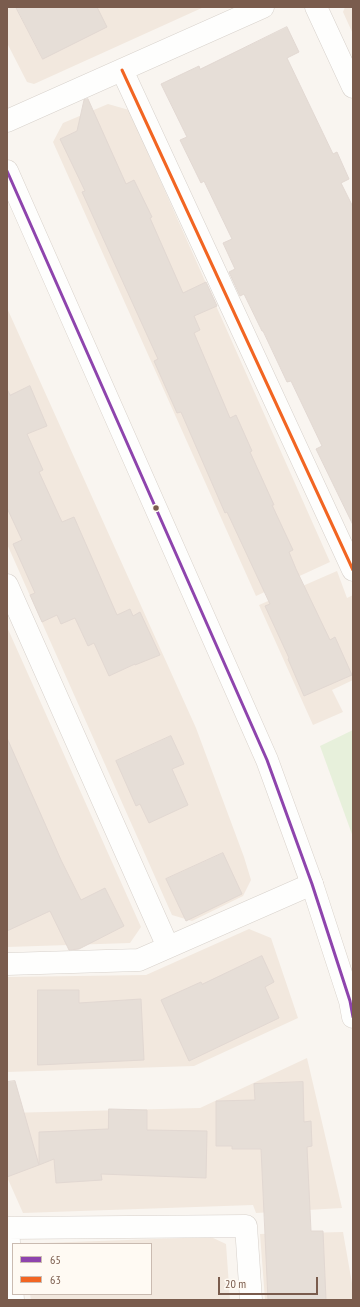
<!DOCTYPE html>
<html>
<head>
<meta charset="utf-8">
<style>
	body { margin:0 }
	#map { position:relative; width:360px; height:1307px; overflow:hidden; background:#f9f5f0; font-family:"PT Sans Narrow",sans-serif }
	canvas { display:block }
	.frame { position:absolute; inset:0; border:8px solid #7a5c4d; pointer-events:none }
	.legend { position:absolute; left:12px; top:1243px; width:140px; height:52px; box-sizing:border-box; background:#fffaf3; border:1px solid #cabbb1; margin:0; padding:5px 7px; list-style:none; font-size:12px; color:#7a5c4d }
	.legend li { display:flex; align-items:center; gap:8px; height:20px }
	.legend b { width:20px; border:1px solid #cabbb1 }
	.scale { position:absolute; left:218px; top:1277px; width:100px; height:18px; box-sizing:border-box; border:2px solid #7a5c4d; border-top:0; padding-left:5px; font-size:12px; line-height:14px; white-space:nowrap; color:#7a5c4d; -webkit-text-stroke:3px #fffaf3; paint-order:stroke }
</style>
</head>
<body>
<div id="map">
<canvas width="360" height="1307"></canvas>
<div class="frame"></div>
<ul class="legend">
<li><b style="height:5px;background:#8e44ad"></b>65</li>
<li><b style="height:5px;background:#f26522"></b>63</li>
</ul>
<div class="scale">20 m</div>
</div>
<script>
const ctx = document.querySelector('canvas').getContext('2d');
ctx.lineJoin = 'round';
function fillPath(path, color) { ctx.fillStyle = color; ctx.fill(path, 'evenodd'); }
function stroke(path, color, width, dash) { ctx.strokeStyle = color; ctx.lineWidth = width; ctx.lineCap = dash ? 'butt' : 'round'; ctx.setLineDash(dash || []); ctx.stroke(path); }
const residential = new Path2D(`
	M7 7H204L34 84 27 82 7 43Z
	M345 7H353V34L343 12Z
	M108 104 129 110 330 562 256 596 53 142 63 123Z
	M7 308 196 728 244 857 251 880 243 896 192 921 172 915 7 544Z
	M337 571 347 598 353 595V680L332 690 343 712 313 725 259 605Z
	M7 627 141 927 130 943 7 947Z
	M249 929 271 938 298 1018 194 1066 7 1072V977L146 975Z
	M307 1058 342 1208 256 1213 253 1205 23 1213 7 1177V1113L200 1108Z
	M343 1232 353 1289V1300H265L260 1234Z
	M211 1237 226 1244 230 1300H31L30 1294H151V1244H41L43 1243Z`);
const green = new Path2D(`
	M353 730V837L320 746Z`);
const building = new Path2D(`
	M16 7H97L107 27 43 59Z
	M287 27 299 52 287 58 333 154 337 152 349 179 341 183 353 207V525L316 449 322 446 291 381 287 382 263 331H262L244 294 240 296 229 272 235 269 223 243 232 239 204 181 201 183 180 140 187 137 161 84 199 66 200 69Z
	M88 99 126 184 134 180 152 217 150 218 183 293 206 282 217 306 194 316 200 330 194 333 230 418 236 415 252 451 250 452 274 505H272L293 550 289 552 296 569 330 640 335 637 352 675 304 696 288 659 289 658 265 606 270 604 227 512 225 513 181 412 177 413 154 361 158 359 82 192 85 191 60 139 77 131 84 100Z
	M30 386 47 426 27 434 43 470 39 472 62 522 74 517 117 615 130 609 133 616 140 612 160 655 135 665V664L109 676 94 643 88 646 75 618 61 624 57 615 42 622 30 595 35 593 13 544 22 540 7 508V389L10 395Z
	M171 736 184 764 172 769 188 805 149 823 140 804 136 806 116 761Z
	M7 738 61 860 81 900 105 888 124 926 79 949 69 950 50 911 7 931Z
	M223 853 242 894 186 921 166 879Z
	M262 956 274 982 265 987 279 1018 189 1061 161 1000 201 982 202 984Z
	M38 990H79V1003L141 999 144 1060 38 1065Z
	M15 1081 39 1165 7 1177V1082Z
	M303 1082 304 1122 311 1121 312 1146 307 1147 311 1231H323L326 1300H268L261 1149H232V1146H216V1101L255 1100 254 1084Z
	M109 1109 147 1110V1130L207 1131 206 1178 101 1174 102 1180 56 1183 54 1159 39 1165V1132L108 1129Z`);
const minor = new Path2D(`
	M316 7 353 87
	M122 70 353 570
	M7 121 263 7
	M7 585 168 947
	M7 964 139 960 312 884
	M7 1228 246 1226 251 1300
	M8 1228 13 1300`);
const secondary = new Path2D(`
	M7 171 267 760 312 884 350 1001 353 1017`);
const bus1 = new Path2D(`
	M7 171 267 760 312 884 350 1001 353 1017`);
const bus2 = new Path2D(`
	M122 70 353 570`);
const markers = [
	[156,508,3.5,"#7a5c4d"]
];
fillPath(residential, '#f2e8de');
fillPath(green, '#e7f0db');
fillPath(building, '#e6ded7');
stroke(building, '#e2d8d2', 1);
stroke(minor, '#d7d1cb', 23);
stroke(secondary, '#d9d2cb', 23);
stroke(minor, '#fefefd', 22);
stroke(secondary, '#fefefd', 22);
stroke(bus1, '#8e44ad', 3);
stroke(bus2, '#f26522', 3);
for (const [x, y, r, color] of markers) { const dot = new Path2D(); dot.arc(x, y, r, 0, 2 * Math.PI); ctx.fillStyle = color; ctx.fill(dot); stroke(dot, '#fffaf3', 1.5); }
</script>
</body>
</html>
